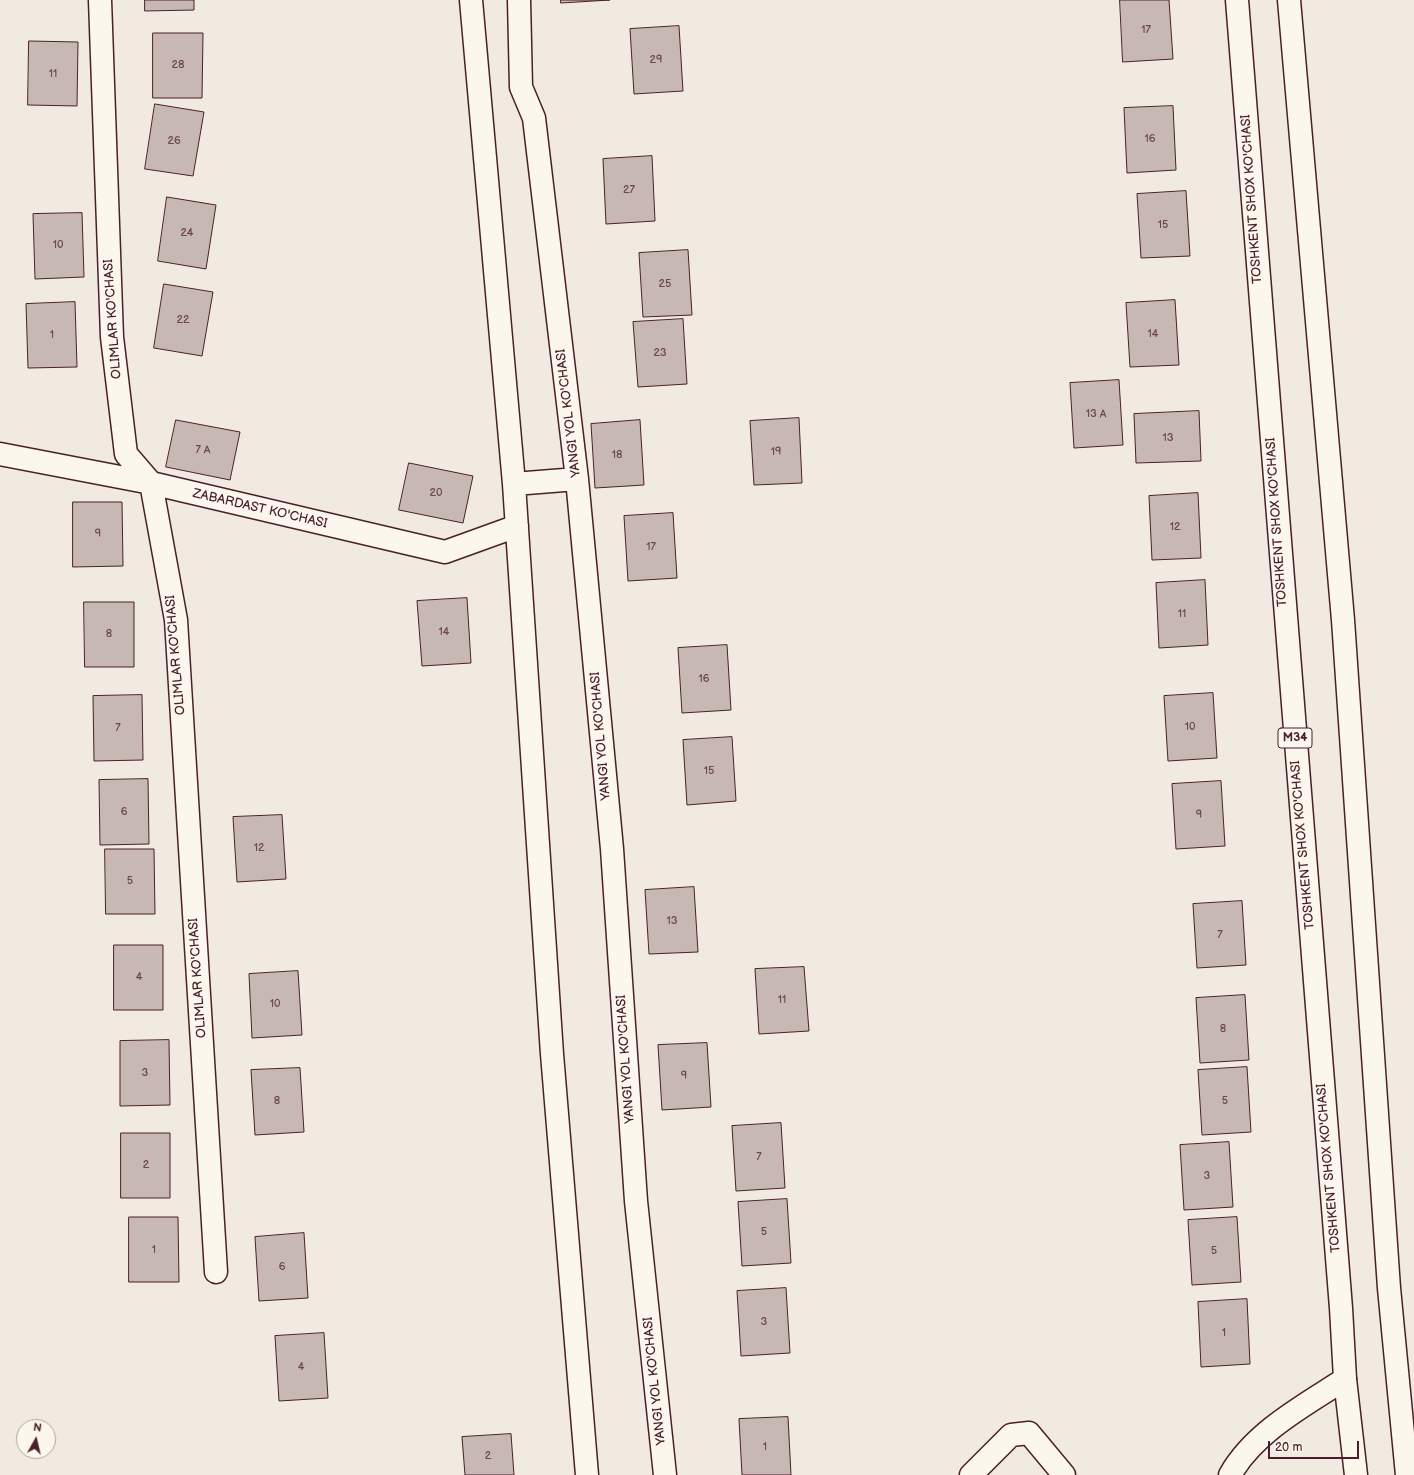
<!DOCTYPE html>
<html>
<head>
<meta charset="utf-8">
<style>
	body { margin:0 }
	#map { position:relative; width:1414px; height:1475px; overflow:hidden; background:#f0eae0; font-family:"Balsamiq Sans",sans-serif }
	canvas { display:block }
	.north { position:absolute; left:16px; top:1419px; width:40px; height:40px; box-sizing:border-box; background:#fbf7ec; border:1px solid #b4a19f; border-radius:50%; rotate:8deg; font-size:11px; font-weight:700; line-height:16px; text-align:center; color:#4a1f2b }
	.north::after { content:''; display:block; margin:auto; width:14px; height:18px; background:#4a1f2b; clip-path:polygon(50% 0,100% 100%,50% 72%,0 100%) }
	.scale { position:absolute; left:1268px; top:1441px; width:91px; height:18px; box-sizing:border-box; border:2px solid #4a1f2b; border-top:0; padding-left:5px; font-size:12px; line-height:14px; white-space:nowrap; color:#4a1f2b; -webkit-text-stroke:3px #fbf7ec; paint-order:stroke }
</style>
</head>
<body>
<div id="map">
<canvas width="1414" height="1475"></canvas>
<div class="north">N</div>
<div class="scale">20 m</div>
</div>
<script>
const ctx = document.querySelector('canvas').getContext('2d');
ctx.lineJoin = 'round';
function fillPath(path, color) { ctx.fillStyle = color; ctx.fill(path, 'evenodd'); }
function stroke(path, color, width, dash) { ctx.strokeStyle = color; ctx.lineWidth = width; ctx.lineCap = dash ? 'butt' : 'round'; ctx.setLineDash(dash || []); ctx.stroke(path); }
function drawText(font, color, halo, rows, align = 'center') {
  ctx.font = font + ' "Balsamiq Sans",sans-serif'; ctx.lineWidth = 3; ctx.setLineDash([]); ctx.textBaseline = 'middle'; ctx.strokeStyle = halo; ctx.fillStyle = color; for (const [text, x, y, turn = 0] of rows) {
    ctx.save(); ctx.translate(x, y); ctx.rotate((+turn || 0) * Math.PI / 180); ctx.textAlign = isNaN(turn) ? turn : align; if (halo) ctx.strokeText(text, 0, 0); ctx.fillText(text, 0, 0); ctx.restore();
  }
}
const building = new Path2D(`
	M145 0H194V10L145 11Z
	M561 0H610L561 3Z
	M1120 0H1169L1173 59 1123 62Z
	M679 26 683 91 634 94 630 29Z
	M153 33H203L202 98H153Z
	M29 41 78 42 77 106 28 105Z
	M155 104 204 112 193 176 145 169Z
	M1173 106 1176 170 1127 173 1124 108Z
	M652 156 655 221 606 224 603 159Z
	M1186 191 1190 256 1141 258 1137 194Z
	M167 197 216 205 206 269 158 261Z
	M82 213 84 277 35 279 33 214Z
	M688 250 692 315 643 317 639 253Z
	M164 284 213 292 202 356 154 348Z
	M1175 300 1179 365 1130 367 1126 303Z
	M75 302 77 367 28 368 26 304Z
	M683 319 687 384 638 387 633 322Z
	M1119 380 1123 445 1074 448 1070 383Z
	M1199 411 1201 461 1136 463 1134 414Z
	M799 418 802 483 754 485 750 421Z
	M176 420 240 432 230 480 166 467Z
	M640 420 644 485 595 488 591 424Z
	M409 463 473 476 463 523 399 510Z
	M1198 493 1201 558 1152 560 1149 496Z
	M73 502H122L123 566 73 567Z
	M673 513 677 578 628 581 624 516Z
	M1205 580 1208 645 1159 648 1156 583Z
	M467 598 471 663 422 666 417 601Z
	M84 602H134V667H85Z
	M727 645 731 710 682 713 678 648Z
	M1213 693 1217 758 1168 761 1164 696Z
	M142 695 143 760 94 761 93 696Z
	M732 737 736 801 687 805 683 740Z
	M148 779 149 844 100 845 99 780Z
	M1221 781 1225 846 1176 849 1172 784Z
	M282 815 286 879 237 882 233 817Z
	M105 849H154L155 914H106Z
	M694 887 698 952 649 954 645 890Z
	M1242 901 1246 965 1197 968 1193 904Z
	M114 945H163V1010H114Z
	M804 967 809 1031 759 1034 755 969Z
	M298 971 302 1035 252 1038 249 974Z
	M1245 995 1249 1060 1200 1063 1196 998Z
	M169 1040 170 1105 120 1106V1041Z
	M707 1043 711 1107 662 1110 658 1045Z
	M1247 1067 1251 1132 1202 1135 1198 1070Z
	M300 1068 304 1132 255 1135 251 1070Z
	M781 1123 785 1188 736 1191 732 1126Z
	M121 1133H170V1198H121Z
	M1229 1142 1233 1207 1184 1210 1180 1145Z
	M787 1199 791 1263 742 1266 738 1202Z
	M129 1217H178L179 1282H129Z
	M1237 1217 1241 1282 1192 1285 1188 1220Z
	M304 1233 308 1298 259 1301 255 1237Z
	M786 1288 790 1353 741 1356 737 1291Z
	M1247 1299 1250 1364 1201 1367 1198 1302Z
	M324 1333 328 1398 279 1401 275 1336Z
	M788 1417 791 1475H742L739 1419Z
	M511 1434 514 1475H465L462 1437Z`);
const minor = new Path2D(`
	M100 0 112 337 126 454 151 483 176 620 216 1272
	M471 0 514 484 552 1054 587 1475
	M519 0 521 87 534 118 577 479 612 849 636 1201 665 1475
	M0 454 151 483 445 552 517 526
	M514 484 577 479
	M971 1475 1011 1435 1029 1433 1064 1475
	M1230 1475C1254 1432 1305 1405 1345 1379`);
const highway = new Path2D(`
	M1237 0 1341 1308 1345 1379 1356 1475
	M1289 0 1343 620 1389 1288 1407 1475`);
const numberNames = [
	["17",1146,30],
	["29",656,60],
	["28",178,65],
	["11",53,74],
	["16",1150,139],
	["26",174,141],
	["27",629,190],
	["15",1163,225],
	["24",187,233],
	["10",58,245],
	["25",665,284],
	["22",183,320],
	["14",1153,334],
	["1",52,335],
	["23",660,353],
	["13 А",1096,414],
	["13",1168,438],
	["7 А",203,450],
	["19",776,452],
	["18",617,455],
	["20",436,493],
	["12",1175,527],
	["9",98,534],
	["17",651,547],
	["11",1182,614],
	["14",444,632],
	["8",109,634],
	["16",704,679],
	["10",1190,727],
	["7",118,728],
	["15",709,771],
	["6",124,812],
	["9",1199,815],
	["12",259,848],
	["5",130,881],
	["13",672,921],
	["7",1220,935],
	["4",139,977],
	["11",782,1000],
	["10",275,1004],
	["8",1223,1029],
	["3",145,1073],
	["9",684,1076],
	["8",277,1101],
	["5",1225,1101],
	["7",759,1157],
	["2",146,1165],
	["3",1207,1176],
	["5",764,1232],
	["1",154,1250],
	["5",1214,1251],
	["6",282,1267],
	["3",764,1322],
	["1",1224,1333],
	["4",301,1367],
	["1",765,1447],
	["2",488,1456]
];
const shields = [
	[1295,738,34]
];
const shieldNames = [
	["M34",1295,738]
];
const streetNames = [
	["TOSHKENT SHOX KO'CHASI",1252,199,-94],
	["OLIMLAR KO'CHASI",113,319,-94],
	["YANGI YOL KO'CHASI",569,413,-97],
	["ZABARDAST KO'CHASI",260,509,13],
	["TOSHKENT SHOX KO'CHASI",1277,522,-94],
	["OLIMLAR KO'CHASI",176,655,-95],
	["YANGI YOL KO'CHASI",601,736,-95],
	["TOSHKENT SHOX KO'CHASI",1303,845,-95],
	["OLIMLAR KO'CHASI",198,978,-94],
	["YANGI YOL KO'CHASI",626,1059,-94],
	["TOSHKENT SHOX KO'CHASI",1329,1168,-95],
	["YANGI YOL KO'CHASI",655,1381,-96]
];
fillPath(building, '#c8b8b3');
stroke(building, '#4a1f2b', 1);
stroke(minor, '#4a1f2b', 25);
stroke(highway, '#4a1f2b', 25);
stroke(minor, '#fbf7ec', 22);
stroke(highway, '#fbf7ec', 22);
drawText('11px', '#6a454d', null, numberNames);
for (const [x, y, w] of shields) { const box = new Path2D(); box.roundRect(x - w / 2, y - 10, w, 20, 3); ctx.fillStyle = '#fbf7ec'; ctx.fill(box); stroke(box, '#4a1f2b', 1); }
drawText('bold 12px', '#4a1f2b', null, shieldNames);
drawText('13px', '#4a1f2b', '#fbf7ec', streetNames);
</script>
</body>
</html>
